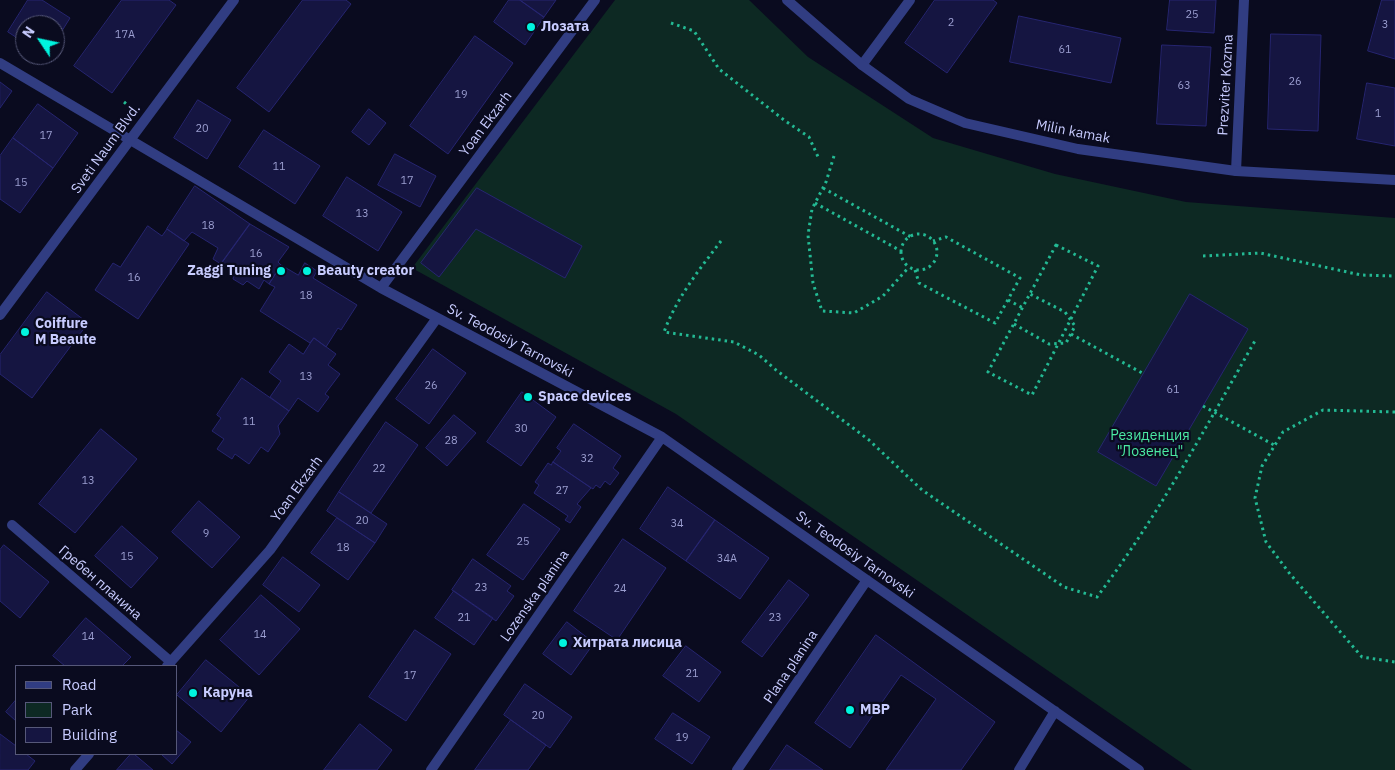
<!DOCTYPE html>
<html>
<head>
<meta charset="utf-8">
<style>
	body { margin:0 }
	#map { position:relative; width:1395px; height:770px; overflow:hidden; background:#0a0b1f; font-family:"IBM Plex Sans",sans-serif }
	canvas { display:block }
	.legend { position:absolute; left:15px; top:665px; width:162px; height:90px; box-sizing:border-box; background:#0a0b1f; border:1px solid #565879; margin:0; padding:6px 9px; list-style:none; font-size:15px; color:#c8ccff }
	.legend li { display:flex; align-items:center; gap:10px; height:25px }
	.legend b { width:25px; border:1px solid #565879 }
	.north { position:absolute; left:15px; top:15px; width:50px; height:50px; box-sizing:border-box; background:#0a0b1f; border:1px solid #565879; border-radius:50%; rotate:304deg; font-size:14px; font-weight:700; line-height:20px; text-align:center; color:#c8ccff }
	.north::after { content:''; display:block; margin:auto; width:18px; height:22px; background:#00f3de; clip-path:polygon(50% 0,100% 100%,50% 72%,0 100%) }
</style>
</head>
<body>
<div id="map">
<canvas width="1395" height="770"></canvas>
<ul class="legend">
<li><b style="height:6px;background:#313d82"></b>Road</li>
<li><b style="height:14px;background:#0d2923"></b>Park</li>
<li><b style="height:14px;background:#151541"></b>Building</li>
</ul>
<div class="north">N</div>
</div>
<script>
const ctx = document.querySelector('canvas').getContext('2d');
ctx.lineJoin = 'round';
function fillPath(path, color) { ctx.fillStyle = color; ctx.fill(path, 'evenodd'); }
function stroke(path, color, width, dash) { ctx.strokeStyle = color; ctx.lineWidth = width; ctx.lineCap = dash ? 'butt' : 'round'; ctx.setLineDash(dash || []); ctx.stroke(path); }
function drawText(font, color, halo, rows, align = 'center') {
  ctx.font = font + ' "IBM Plex Sans",sans-serif'; ctx.lineWidth = 4.5; ctx.setLineDash([]); ctx.textBaseline = 'middle'; ctx.strokeStyle = halo; ctx.fillStyle = color; for (const [text, x, y, turn = 0] of rows) {
    ctx.save(); ctx.translate(x, y); ctx.rotate((+turn || 0) * Math.PI / 180); ctx.textAlign = isNaN(turn) ? turn : align; if (halo) ctx.strokeText(text, 0, 0); ctx.fillText(text, 0, 0); ctx.restore();
  }
}
const green = new Path2D(`
	M615 0H749L808 57 933 138 1055 174 1186 202 1395 218V770H1192L676 414 412 268Z`);
const building = new Path2D(`
	M28 0H42L70 18 55 42V25H25V43L8 32Z
	M122 0H169L176 5 112 93 74 66Z
	M303 0H346L351 4 269 112 237 88Z
	M509 0H520L544 17 525 45 494 22Z
	M520 0H556L544 17Z
	M935 0H993L997 3 947 73 905 43Z
	M1170 0H1216L1214 33 1167 30Z
	M1382 0H1395V59L1368 51Z
	M1019 16 1121 38 1111 83 1010 62Z
	M1271 34 1321 35 1318 131 1268 129Z
	M475 36 513 63 448 154 410 126Z
	M1162 45 1211 47 1206 126 1157 124Z
	M0 82 12 91 0 108Z
	M1367 83 1395 88V146L1357 139Z
	M198 100 231 120 207 159 174 138Z
	M38 104 78 133 53 168 13 138Z
	M369 109 386 123 369 145 352 132Z
	M264 130 320 166 295 204 239 167Z
	M13 138 53 168 20 213 0 199V156Z
	M395 154 436 176 420 207 378 185Z
	M347 177 402 212 378 251 323 216Z
	M195 186 250 224 221 264 213 259 218 248 192 232 184 241 167 229Z
	M477 188 582 246 565 278 476 229 439 277 421 263Z
	M250 224 289 247 278 262 281 265 269 284 264 280 259 289 247 281 243 285 233 279 234 274 221 264Z
	M148 226 162 236 167 229 189 244 138 319 95 290 113 263 120 267Z
	M305 263 317 271 313 278 357 305 341 330 338 328 326 347 314 338 310 343 260 311 275 287 269 284 281 265 298 275Z
	M47 292 88 323 32 398 0 374V355Z
	M1190 294 1248 329 1156 486 1098 452Z
	M314 338 336 354 328 365 340 374 325 394 329 397 318 412 298 398 289 411 270 397 281 381 269 372 289 344 303 354Z
	M433 349 466 373 429 424 396 399Z
	M242 378 289 411 278 426 280 434 268 452 261 447 249 464 235 454 232 459 217 449 224 439 212 431 221 418 217 415Z
	M522 392 556 417 521 466 487 442Z
	M454 415 476 433 447 466 426 448Z
	M386 422 418 445 371 513 339 492Z
	M574 424 621 456 613 468 619 473 610 485 605 481 600 488 596 485 593 489 553 462 561 451 557 448Z
	M101 429 137 459 75 533 39 504Z
	M553 462 591 488 577 504 581 507 570 523 565 520 568 516 534 493 539 485 535 482 548 463 551 465Z
	M668 487 715 520 686 561 640 529Z
	M339 492 387 524 375 543 327 511Z
	M199 501 240 537 212 568 172 532Z
	M524 504 560 529 523 580 487 555Z
	M337 518 375 543 348 580 311 553Z
	M715 520 769 558 740 599 686 561Z
	M122 526 158 558 131 588 95 556Z
	M623 539 666 568 617 640 574 611Z
	M4 545 49 582 20 618 0 601V550Z
	M283 557 320 585 299 612 263 585Z
	M473 559 511 586 507 591 514 596 496 621 452 590Z
	M789 580 809 595 762 657 742 642Z
	M454 591 493 618 474 645 435 618Z
	M261 595 300 629 259 675 220 640Z
	M86 618 131 657 122 666H65L53 656Z
	M567 622 594 643 571 675 543 654Z
	M415 630 451 654 406 721 369 697Z
	M876 635 995 722 961 770H886L936 699 901 675 850 748 815 723Z
	M686 646 721 672 699 702 663 676Z
	M206 660 250 696 221 732 177 695Z
	M525 684 572 717 550 748 504 715Z
	M16 700V721L6 712Z
	M673 713 710 737 692 764 655 739Z
	M511 720 546 745 528 770H475Z
	M360 724 392 750 377 770H324Z
	M176 730 191 742 172 764 161 754H176Z
	M0 734 16 746V754H26L35 761 28 770H0Z
	M787 745 823 770H770Z
	M131 754H134L153 770H117Z`);
const path = new Path2D(`
	M671 23 694 31 719 69 784 120 809 137 819 159
	M124 102 130 107
	M834 156 826 182 812 209 808 235 813 283 822 311 854 313 883 296 909 267
	M823 188 911 237
	M815 203 901 251
	M901 252a18 18 0 1 1 36 0a18 18 0 1 1-36 0Z
	M721 241C699 270 677 297 664 332L734 342 759 355 776 370 869 440 922 490 1064 587 1097 597C1158 516 1206 427 1256 339
	M1056 245 1098 266 1032 395 988 372Z
	M1203 256 1260 253 1361 275 1395 276
	M915 270 919 283 995 323 1020 278 946 237 933 241
	M1008 300 1023 308
	M1014 324 1049 344 1066 343 1075 326 1065 312 1030 294
	M1071 334 1144 374
	M1203 406 1274 445
	M1395 412 1323 410 1283 432 1262 466 1255 498 1266 542 1290 574 1362 657 1395 662`);
const minor = new Path2D(`
	M0 63 381 288 662 437 1139 770
	M862 65 910 0
	M1236 171 1244 0
	M381 288 595 0
	M12 525 171 662
	M167 666 270 550 437 318
	M75 770 89 754
	M431 770 662 437
	M737 770 867 580
	M1019 770 1055 711`);
const tertiary = new Path2D(`
	M787 0 862 65 909 99 965 123 1078 149 1236 171 1395 180
	M0 315 234 0`);
const markers = [
	[531,27,5,"#00f3de"],
	[281,271,5,"#00f3de"],
	[307,271,5,"#00f3de"],
	[25,332,5,"#00f3de"],
	[528,397,5,"#00f3de"],
	[563,643,5,"#00f3de"],
	[193,693,5,"#00f3de"],
	[850,710,5,"#00f3de"]
];
const numberNames = [
	["25",1192,15],
	["2",951,23],
	["3",1385,25],
	["17А",125,35],
	["61",1065,50],
	["26",1295,82],
	["63",1184,86],
	["19",461,95],
	["1",1378,114],
	["20",202,129],
	["17",46,136],
	["11",279,167],
	["17",407,181],
	["15",21,183],
	["13",362,214],
	["18",208,226],
	["16",256,254],
	["16",134,278],
	["18",306,296],
	["13",306,377],
	["26",431,386],
	["61",1173,390],
	["11",249,422],
	["30",521,429],
	["28",451,441],
	["32",587,459],
	["22",379,469],
	["13",88,481],
	["27",562,491],
	["20",362,521],
	["34",677,524],
	["9",206,534],
	["25",523,542],
	["18",343,548],
	["15",127,557],
	["34А",727,559],
	["23",481,588],
	["24",620,589],
	["21",464,618],
	["23",775,618],
	["14",260,635],
	["14",88,637],
	["21",692,674],
	["17",410,676],
	["20",538,716],
	["19",682,738]
];
const poiNames = [
	["Лозата",541,27],
	["Zaggi Tuning",271,271,"right"],
	["Beauty creator",317,271],
	["Coiffure",35,324],
	["M Beaute",35,340],
	["Space devices",538,397],
	["Хитрата лисица",573,643],
	["Каруна",203,693],
	["МВР",860,710]
];
const streetNames = [
	["Prezviter Kozma",1226,85,-87],
	["Yoan Ekzarh",486,124,-53],
	["Milin kamak",1073,132,11],
	["Sveti Naum Blvd.",106,149,-54],
	["Sv. Teodosiy Tarnovski",510,341,28],
	["Yoan Ekzarh",297,489,-54],
	["Sv. Teodosiy Tarnovski",855,555,35],
	["Гребен планина",100,583,41],
	["Lozenska planina",535,596,-55],
	["Plana planina",791,667,-56]
];
const parkNames = [
	["Резиденция",1150,436],
	["\"Лозенец\"",1150,452]
];
fillPath(green, '#0d2923');
fillPath(building, '#151541');
stroke(building, '#262570', 1);
stroke(path, '#23b993', 3, [2.5, 4]);
stroke(minor, '#313d82', 10);
stroke(tertiary, '#313d82', 10);
for (const [x, y, r, color] of markers) { const dot = new Path2D(); dot.arc(x, y, r, 0, 2 * Math.PI); ctx.fillStyle = color; ctx.fill(dot); stroke(dot, '#0a0b1f', 2); }
drawText('11px', '#9b9ed0', null, numberNames);
drawText('bold 14px', '#c8ccff', '#0a0b1f', poiNames, 'left');
drawText('14px', '#c8ccff', '#0a0b1f', streetNames);
drawText('14px', '#4be9a3', '#0a0b1f', parkNames);
</script>
</body>
</html>
